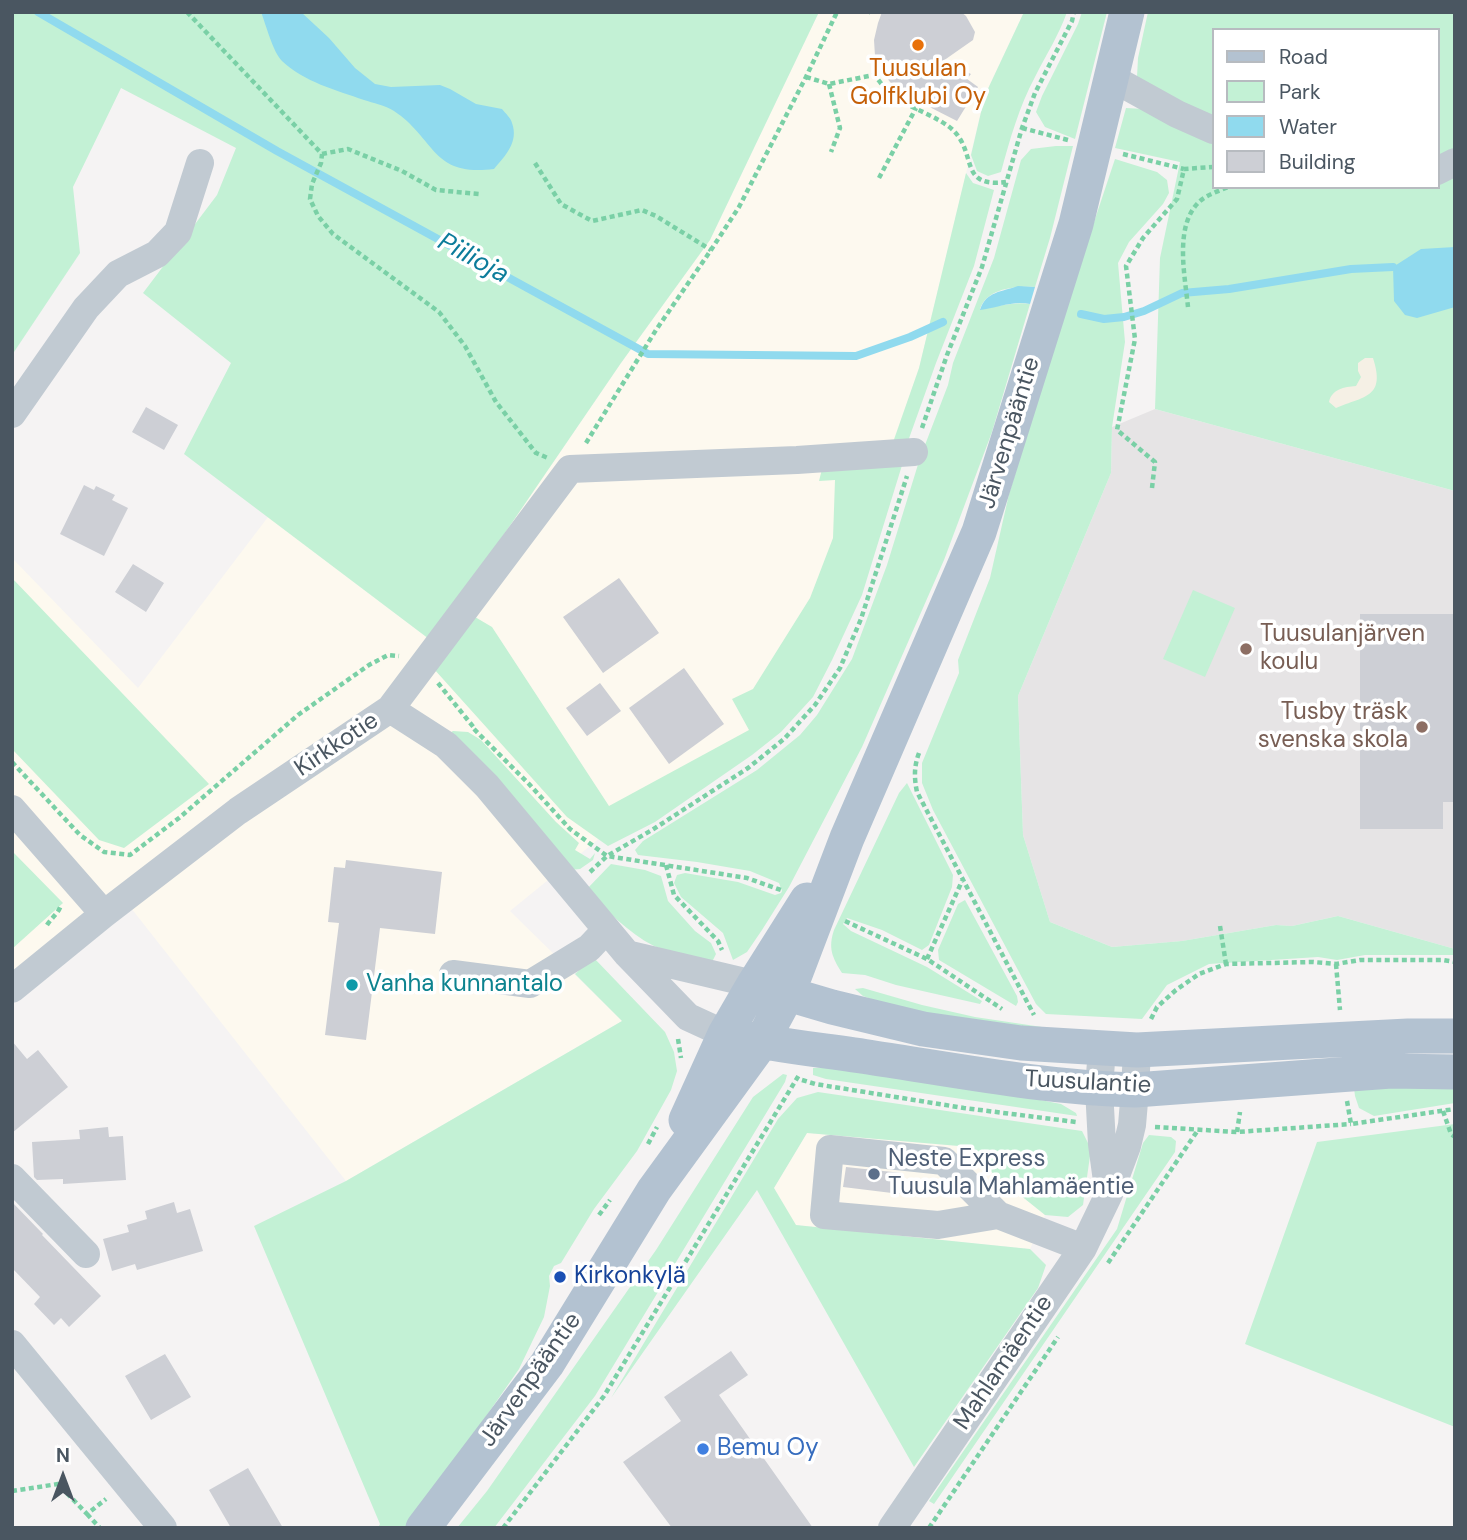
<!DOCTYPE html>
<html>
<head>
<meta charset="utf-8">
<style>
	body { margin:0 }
	#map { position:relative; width:1467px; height:1540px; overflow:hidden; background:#f5f3f3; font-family:"DM Sans",sans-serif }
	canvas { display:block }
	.frame { position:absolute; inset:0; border:14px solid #4a5661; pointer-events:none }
	.legend { position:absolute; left:1212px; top:28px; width:228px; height:161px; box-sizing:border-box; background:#fff; border:2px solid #b7bbc0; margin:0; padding:9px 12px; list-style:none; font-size:21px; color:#4a5661 }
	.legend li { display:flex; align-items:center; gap:14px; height:35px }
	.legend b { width:35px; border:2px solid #b7bbc0 }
	.north { position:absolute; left:28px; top:1442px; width:70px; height:70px; -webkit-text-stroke:5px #fff; paint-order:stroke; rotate:0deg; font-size:19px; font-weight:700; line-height:28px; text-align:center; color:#4a5661 }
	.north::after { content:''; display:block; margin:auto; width:24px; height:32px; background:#4a5661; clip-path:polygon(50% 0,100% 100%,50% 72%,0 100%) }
</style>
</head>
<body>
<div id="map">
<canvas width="1467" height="1540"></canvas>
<div class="frame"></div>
<ul class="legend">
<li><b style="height:9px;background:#b3c2d1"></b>Road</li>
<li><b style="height:19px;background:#c3f1d5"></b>Park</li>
<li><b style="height:19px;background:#90daee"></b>Water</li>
<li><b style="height:19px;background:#cdcfd5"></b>Building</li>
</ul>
<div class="north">N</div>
</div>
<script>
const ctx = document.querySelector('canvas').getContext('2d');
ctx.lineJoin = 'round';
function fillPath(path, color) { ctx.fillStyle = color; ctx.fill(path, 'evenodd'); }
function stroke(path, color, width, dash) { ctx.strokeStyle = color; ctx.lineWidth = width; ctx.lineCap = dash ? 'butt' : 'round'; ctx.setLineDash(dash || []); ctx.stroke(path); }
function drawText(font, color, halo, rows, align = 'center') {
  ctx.font = font + ' "DM Sans",sans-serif'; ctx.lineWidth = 7; ctx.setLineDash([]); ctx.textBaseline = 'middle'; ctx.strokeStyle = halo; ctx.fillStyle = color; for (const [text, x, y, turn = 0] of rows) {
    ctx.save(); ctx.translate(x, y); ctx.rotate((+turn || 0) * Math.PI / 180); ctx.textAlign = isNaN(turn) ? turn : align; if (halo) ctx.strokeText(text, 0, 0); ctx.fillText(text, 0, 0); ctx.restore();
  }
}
const commercial = new Path2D(`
	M819 12H1024L985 95 919 368 819 660 751 749 612 828 510 911 622 1021 346 1181 131 908 12 1004V558L138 688 268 517 429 639 507 530 621 363 710 240Z
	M807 1133 959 1146 1045 1215 1030 1249 795 1225 774 1188Z`);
const education = new Path2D(`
	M1155 409 1455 491V949L1338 916 1292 926 1276 925 1182 941 1112 947 1050 922 1023 835 1018 696 1111 473 1112 427Z`);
const green = new Path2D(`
	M12 12H819L710 240 621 363 507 530 429 639 184 454 231 363 143 293 217 195 236 148 121 88 73 187 80 253 12 355Z
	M1024 12H1067C1059 35 1046 55 1035 77 1019 107 1010 139 1001 172L988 176 977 171 971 155 985 95Z
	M1082 12H1107L1075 139 1045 127 1036 112 1042 96 1078 24Z
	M1148 12H1455V491L1155 409 1160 258 1180 162 1115 148 1126 108 1144 109 1137 77 1138 58ZM1213 30H1437V187H1213Z
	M1056 146H1073L1050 238 1035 287C1016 286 987 288 980 309 996 307 1015 301 1030 304L992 432 944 560 862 747 789 887 762 930 747 952 733 960 723 933 681 897 674 883 677 875 685 873 738 882 775 895 781 893 782 891 779 883 750 871 697 862 638 855 635 850 643 841 757 770 800 735 817 715 852 659 887 565 920 458 948 385 953 363 994 258 1021 160 1031 149Z
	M1115 159 1157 172 1167 180 1169 193 1163 204 1129 242 1118 263 1125 342 1112 427 1111 473 1018 696 1023 835 1050 922 1112 947 1182 941 1276 925 1292 926 1338 916 1455 949V955H1365L1337 960 1318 957 1209 964 1167 985 1142 1019 1046 1014 1036 1004 933 810 922 783V763L959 673 958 660 990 578 1009 494 1060 324Z
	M966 173 973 183 994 190 974 266 936 363 907 444 891 448 919 368Z
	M903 462 862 595 832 660 813 697 781 732 752 755 655 822 608 846 567 817 434 669 475 617 492 627 609 806 749 730 732 699 753 689 810 598 833 538 835 480 819 481 822 469Z
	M12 578 209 784 124 848 99 840 12 749Z
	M1193 590 1235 608 1205 677 1163 659Z
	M453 731 468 732 481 740 556 822 579 843 575 850 590 859 595 853 593 860 580 869 570 870 450 733Z
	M907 783 953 875 952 887 929 945 922 950 882 930 847 918 843 924 851 931 927 967 982 1001 980 1004 896 985 865 975 842 973C832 957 828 948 834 930L899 793Z
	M12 851 63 903 12 949Z
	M611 864 645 870 661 876 668 901 695 931 711 943 716 954 712 962C692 958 673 954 654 946 628 933 607 910 586 890Z
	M965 900 1017 996 1018 1002 1016 1006 939 960 938 950 958 904Z
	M594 958 665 1032 674 1052 677 1071 671 1090 637 1151 594 1209 561 1263 554 1266 549 1276 550 1286 544 1317 519 1369 457 1458 405 1528H378L380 1524 254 1226 346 1181 622 1021 575 974 590 959Z
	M863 988 922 1005 975 1017 1042 1027 1076 1037 892 1007 863 996 855 989Z
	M836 1067 1020 1096 1061 1104 1076 1113 1077 1116 826 1079 813 1075V1068Z
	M783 1074 787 1075 785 1082 595 1396 494 1528H457L487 1491 656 1250 753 1097Z
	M1455 1084V1103L1374 1116 1359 1108 1355 1096 1354 1088Z
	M818 1092 1082 1131 1091 1149 1083 1205 1068 1217 1045 1215 959 1146 807 1133 774 1188 796 1225 1030 1249 1046 1265 1038 1288 914 1467 757 1190 611 1398 778 1119 797 1098Z
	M1455 1124V1427L1245 1344 1317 1142Z
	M1149 1135 1171 1137 1176 1141 1175 1152 934 1504 929 1501 1117 1229 1143 1143Z`);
const sand = new Path2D(`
	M1365 358H1373C1386 398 1364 396 1336 408L1329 402C1332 389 1344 387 1356 386L1361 377 1358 371V363Z`);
const water = new Path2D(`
	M261 12H301L329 38 355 68 375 84 391 87 440 85 450 89 476 104 502 109C505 113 511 118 512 123 519 142 505 156 494 169 431 177 436 139 394 111 385 105 373 103 364 100 336 90 304 82 282 61 273 52 266 25 261 12Z
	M1455 247V307L1417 318 1405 315 1394 301 1393 267 1421 249Z
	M1018 286 1035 287 1030 304C1014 300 996 308 980 310 986 291 1002 292 1018 286Z`);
const stream = new Path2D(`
	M38 12 277 151 648 354 856 356 910 337 943 322
	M1081 314 1104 319 1124 317 1144 311 1182 293 1229 289 1351 269 1393 267`);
const building = new Path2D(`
	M882 12H961L966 16 975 32 973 40 943 61 971 74 967 79 978 87 957 121 904 94 890 82 880 69 875 56 874 40 878 23Z
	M146 407 178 425 164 450 132 432Z
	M84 485 94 490 96 486 115 495 112 500 128 508 104 556 60 534Z
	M133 564 164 583 146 612 115 592Z
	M619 578 659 633 603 673 563 617Z
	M1360 614H1455V802H1443V829H1360Z
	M684 668 724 724 669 764 629 708Z
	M600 683 621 711 587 736 566 708Z
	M346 860 442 872 435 934 380 928 366 1040 325 1035 339 923 328 922 334 867 345 868Z
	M12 1041 27 1059 38 1050 68 1087 12 1133Z
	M108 1127 109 1137 123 1136 126 1180 63 1184V1179L37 1180 34 1177 32 1142 80 1139 79 1130Z
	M846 1167 902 1173 900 1194 843 1187Z
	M12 1202 43 1234 42 1235 101 1296 69 1327 61 1318 54 1325 34 1304 40 1297 12 1268Z
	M174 1202 177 1213 190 1209 203 1251 137 1270 135 1264 112 1271 103 1239 129 1232 127 1225 147 1219 145 1211Z
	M731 1351 748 1375 719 1395 813 1528H672L623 1462 681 1421 664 1397Z
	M165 1354 191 1397 151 1420 125 1376Z
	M248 1468 283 1528H231L209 1490Z`);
const path = new Path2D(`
	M187 12 322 154 321 163 312 184 310 199 318 216 333 234 439 312 465 346 496 402 536 453 548 458
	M870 12 871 13
	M806 77 829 84 874 75C880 81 885 90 892 95 909 108 940 117 954 131 977 155 959 188 1006 182
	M829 84 840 128 831 152
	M1022 128 1068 140
	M322 154 348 149 402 171 436 190 479 194
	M1123 154 1184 169
	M535 163 561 204 592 221 642 210 656 216 711 250
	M879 178 916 108
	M1188 307C1185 276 1174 226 1199 202 1206 195 1219 191 1228 187
	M922 428 947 355 982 267 1022 128 1035 93 1072 21 1074 12
	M586 443 656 330 711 250 739 207 806 77 837 12
	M1152 488 1155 462 1117 430 1135 339 1126 266 1143 238 1177 199 1184 169 1213 167
	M438 683 475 729
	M474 729 529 784 570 829 607 856 747 878 781 890
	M919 753C914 766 914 778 917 792L1034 1015
	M12 762 80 835 104 852 130 855 179 818 298 715 369 665 388 655 399 656
	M666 865 674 895 718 941 722 950
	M590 872 607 856 652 830 748 768 784 739 815 705 840 668 861 619 907 476
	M845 921 927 959 1002 1009
	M47 925C52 917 60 912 61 904
	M1220 926 1226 964
	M927 959 962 881
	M1336 964 1340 1010
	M1151 1019 1157 1007 1176 990 1199 974 1226 964 1313 962 1336 964 1360 960H1443L1455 962
	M678 1039 681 1058
	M802 1080 815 1084 964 1108 1076 1122
	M1347 1101 1351 1124 1455 1109
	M1443 1111 1451 1134 1455 1137
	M1155 1127 1237 1132 1351 1124
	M1237 1132 1240 1112
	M648 1144 657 1127
	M599 1215 610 1200
	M1108 1263 1198 1130
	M12 1491 58 1484 87 1514 106 1499
	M87 1514 100 1528
	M503 1528 604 1396 799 1075
	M929 1528 1058 1337`);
const minor = new Path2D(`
	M1112 78 1177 114 1213 130
	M1437 171 1455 162
	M12 414 86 308 118 274 157 254 178 232 200 163
	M390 709 446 745 487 786 627 954 688 1017 725 1034
	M12 809 104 914
	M627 954 754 984
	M453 974 530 984 589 948 606 930
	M12 989 104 914 238 811 390 709 570 469 797 460 914 452
	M1102 1048 1099 1089 1102 1144 1108 1188
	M12 1178 86 1254
	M998 1215 938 1225 824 1215 830 1149 944 1161 998 1215 1083 1248
	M12 1344 163 1528
	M892 1528 1083 1248 1109 1194 1127 1146 1132 1125 1135 1090 1137 1050`);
const major = new Path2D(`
	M754 984 832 1007 923 1029 1021 1043 1137 1050 1408 1036H1455
	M725 1034C774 1046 824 1050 874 1058 960 1071 1048 1088 1135 1090L1391 1071 1455 1072
	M686 1120 725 1034 754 984 807 900
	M423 1528 547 1364 654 1190 761 1043 788 993 847 838 979 532 1076 224 1127 12`);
const markers = [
	[918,45,7,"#e8710a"],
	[1246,649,7,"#8d6e63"],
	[1422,727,7,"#8d6e63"],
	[352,985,7,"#0f9aa8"],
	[874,1174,7,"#5c6f8a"],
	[560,1277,7,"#1a4fb4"],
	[703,1449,7,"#3f7fe0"]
];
const foodNames = [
	["Tuusulan",918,70],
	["Golfklubi Oy",918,98]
];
const streetNames = [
	["Järvenpääntie",1010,433,-73],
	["Kirkkotie",337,745,-34],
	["Tuusulantie",1088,1083,3],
	["Mahlamäentie",1004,1363,-56],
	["Järvenpääntie",531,1380,-55]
];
const educationNames = [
	["Tuusulanjärven",1260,635],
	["koulu",1260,663],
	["Tusby träsk",1408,713,"right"],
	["svenska skola",1408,741,"right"]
];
const cultureNames = [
	["Vanha kunnantalo",366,985]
];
const serviceNames = [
	["Neste Express",888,1160],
	["Tuusula Mahlamäentie",888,1188]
];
const transitNames = [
	["Kirkonkylä",574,1277]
];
const shopNames = [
	["Bemu Oy",717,1449]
];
const waterNames = [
	["Piilioja",473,259,29]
];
fillPath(commercial, '#fdf9ef');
fillPath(education, '#e6e4e5');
fillPath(green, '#c3f1d5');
fillPath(sand, '#f5f0e5');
fillPath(water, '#90daee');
stroke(stream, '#90daee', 8);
fillPath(building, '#cdcfd5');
stroke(path, '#7ad0a6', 4.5, [5, 3.5]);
stroke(minor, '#c1cad2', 28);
stroke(major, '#b3c2d1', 35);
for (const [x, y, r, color] of markers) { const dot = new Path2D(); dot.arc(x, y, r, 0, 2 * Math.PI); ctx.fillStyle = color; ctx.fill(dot); stroke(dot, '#fff', 2.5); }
drawText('24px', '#c56008', '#fff', foodNames);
drawText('24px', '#4a5661', '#fff', streetNames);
drawText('24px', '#785e54', '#fff', educationNames, 'left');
drawText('24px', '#0d838f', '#fff', cultureNames, 'left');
drawText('24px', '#4e5e75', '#fff', serviceNames, 'left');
drawText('24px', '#164399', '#fff', transitNames, 'left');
drawText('24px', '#366cbe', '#fff', shopNames, 'left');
drawText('italic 26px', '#0c7c9b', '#fff', waterNames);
</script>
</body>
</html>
